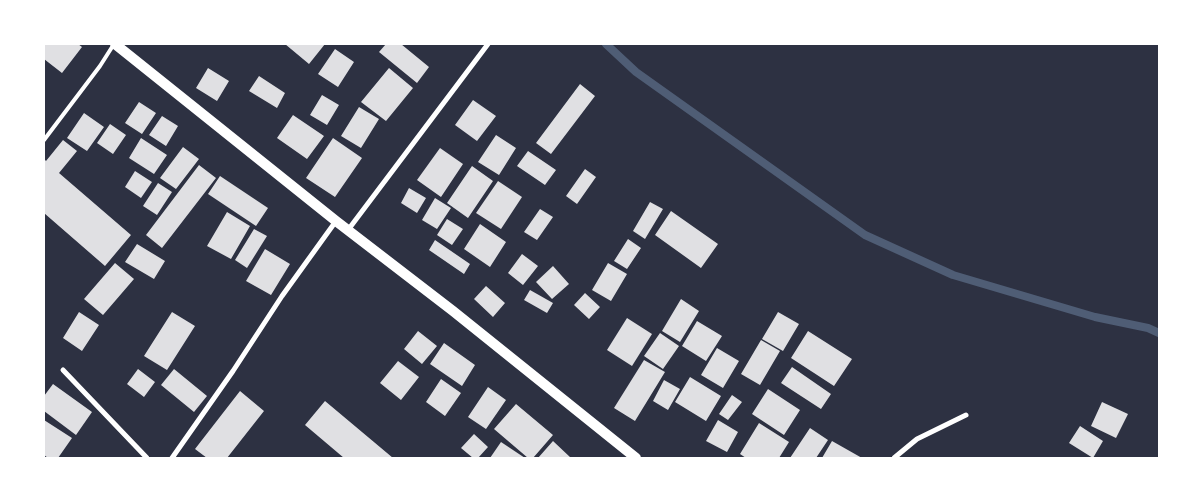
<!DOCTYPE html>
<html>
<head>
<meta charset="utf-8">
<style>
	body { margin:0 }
	#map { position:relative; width:1203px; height:502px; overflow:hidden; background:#2d3142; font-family:Montserrat,sans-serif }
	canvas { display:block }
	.frame { position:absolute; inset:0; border:45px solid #fff; pointer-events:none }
</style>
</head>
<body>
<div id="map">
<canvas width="1203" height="502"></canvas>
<div class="frame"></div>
</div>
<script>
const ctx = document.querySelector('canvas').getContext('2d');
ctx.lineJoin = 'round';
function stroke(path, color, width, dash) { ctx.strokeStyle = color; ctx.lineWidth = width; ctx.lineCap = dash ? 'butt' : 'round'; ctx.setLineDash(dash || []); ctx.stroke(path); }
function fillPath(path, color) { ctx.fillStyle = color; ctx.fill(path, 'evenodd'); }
const stream = new Path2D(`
	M606 44 636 72 865 235 953 275 1095 317 1148 328 1159 333`);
const building = new Path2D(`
	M44 44H78L82 47 62 73 44 59Z
	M285 44H325L309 64Z
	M386 44H401L429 67 417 83 379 52Z
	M335 49 354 62 338 87 318 74Z
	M208 68 229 81 217 101 196 88Z
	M389 68 413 88 386 121 361 102Z
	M259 76 285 93 277 108 249 91Z
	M580 84 595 96 551 154 536 143Z
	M322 95 339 105 327 125 310 115Z
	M473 100 496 116 477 141 455 125Z
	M139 102 156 113 142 134 125 123Z
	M359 107 379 119 361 148 341 136Z
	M84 113 104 127 87 151 67 138Z
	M293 115 324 136 307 159 277 138Z
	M162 116 178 126 166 146 149 135Z
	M110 124 126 135 113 154 97 143Z
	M496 135 516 148 499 175 478 162Z
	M141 138 167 155 154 174 129 158Z
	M333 138 362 158 335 197 306 178Z
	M63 140 77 151 59 173 131 235 105 266 44 213V159L46 161Z
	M183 147 199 159 176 189 160 178Z
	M440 148 463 164 441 197 417 180Z
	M528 151 556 170 545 185 517 166Z
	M199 165 216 178 162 248 146 235Z
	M472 166 493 181 468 218 447 203Z
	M585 169 596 177 577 204 566 196Z
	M135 171 152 182 141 198 125 187Z
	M220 176 268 208 256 226 208 194Z
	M498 181 522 197 501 229 476 213Z
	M158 183 172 192 157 215 143 206Z
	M409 188 426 198 417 213 401 203Z
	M435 198 451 208 437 229 422 220Z
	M650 202 663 209 645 239 633 231Z
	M540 209 553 217 537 240 524 232Z
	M671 211 718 244 701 268 655 235Z
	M227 212 250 226 231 259 207 246Z
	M447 219 463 229 452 245 437 235Z
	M480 224 506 242 490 267 464 249Z
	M254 229 267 236 247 268 235 260Z
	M628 239 641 248 627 269 614 261Z
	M435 240 470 264 464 274 429 250Z
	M137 244 165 261 154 279 125 262Z
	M265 249 290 264 271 295 246 281Z
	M522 254 538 266 523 285 508 273Z
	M115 263 134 279 103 315 84 299Z
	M608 263 627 274 611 301 592 290Z
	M553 266 569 284 552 299 536 282Z
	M486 286 505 303 493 317 474 299Z
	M530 290 553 303 547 313 524 300Z
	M585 293 600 307 589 319 574 305Z
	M681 299 699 311 680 342 662 331Z
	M79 312 99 325 82 351 63 338Z
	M172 312 195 326 167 370 144 356Z
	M778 312 799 324 783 351 762 339Z
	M627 318 652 334 632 366 607 350Z
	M697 321 722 336 706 361 682 346Z
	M418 331 437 346 422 364 404 349Z
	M808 331 852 359 834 386 791 358Z
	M660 333 679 346 663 369 644 356Z
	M761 340 780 351 760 385 741 374Z
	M444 343 475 365 462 386 430 364Z
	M717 348 739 361 723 388 701 375Z
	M644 360 665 372 635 421 614 408Z
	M398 361 419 377 401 400 380 383Z
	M792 367 831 394 821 409 781 383Z
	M138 369 155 382 144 397 127 384Z
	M174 369 207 396 194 412 161 385Z
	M690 377 721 396 706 421 675 402Z
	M441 379 461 393 445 416 426 402Z
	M664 380 680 389 668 410 653 401Z
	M53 384 92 412 76 435 44 411V396Z
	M488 387 506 400 486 429 468 417Z
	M768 389 800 410 784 435 752 414Z
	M240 391 264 411 227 458H207L195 449Z
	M732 395 742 402 728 420 719 414Z
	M325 401 393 458H344L305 425Z
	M1102 402 1128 414 1116 438 1091 426Z
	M516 404 553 435 533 458H528L494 429Z
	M44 420 72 438 58 458H48L44 455Z
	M718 420 738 432 727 452 706 441Z
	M759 423 789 442 779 458H746L740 454Z
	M1080 426 1103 441 1093 458 1069 443Z
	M810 428 828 440 816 458H790Z
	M474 434 488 447 478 458H473L461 448Z
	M553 441 571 458H538Z
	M832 441 862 458H822Z
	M501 442 525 458H490Z`);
const service = new Path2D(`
	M44 140 100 66 114 44`);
const minor = new Path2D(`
	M348 230 488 44
	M63 370 147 458
	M172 458 233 371 282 296 336 221
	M894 458 917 439 966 415`);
const secondary = new Path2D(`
	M115 44 336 221 453 311 636 458`);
stroke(stream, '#4f5d75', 8);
fillPath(building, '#e0e0e3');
stroke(service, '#fff', 4);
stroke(minor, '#fff', 5);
stroke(secondary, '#fff', 10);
</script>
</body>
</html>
